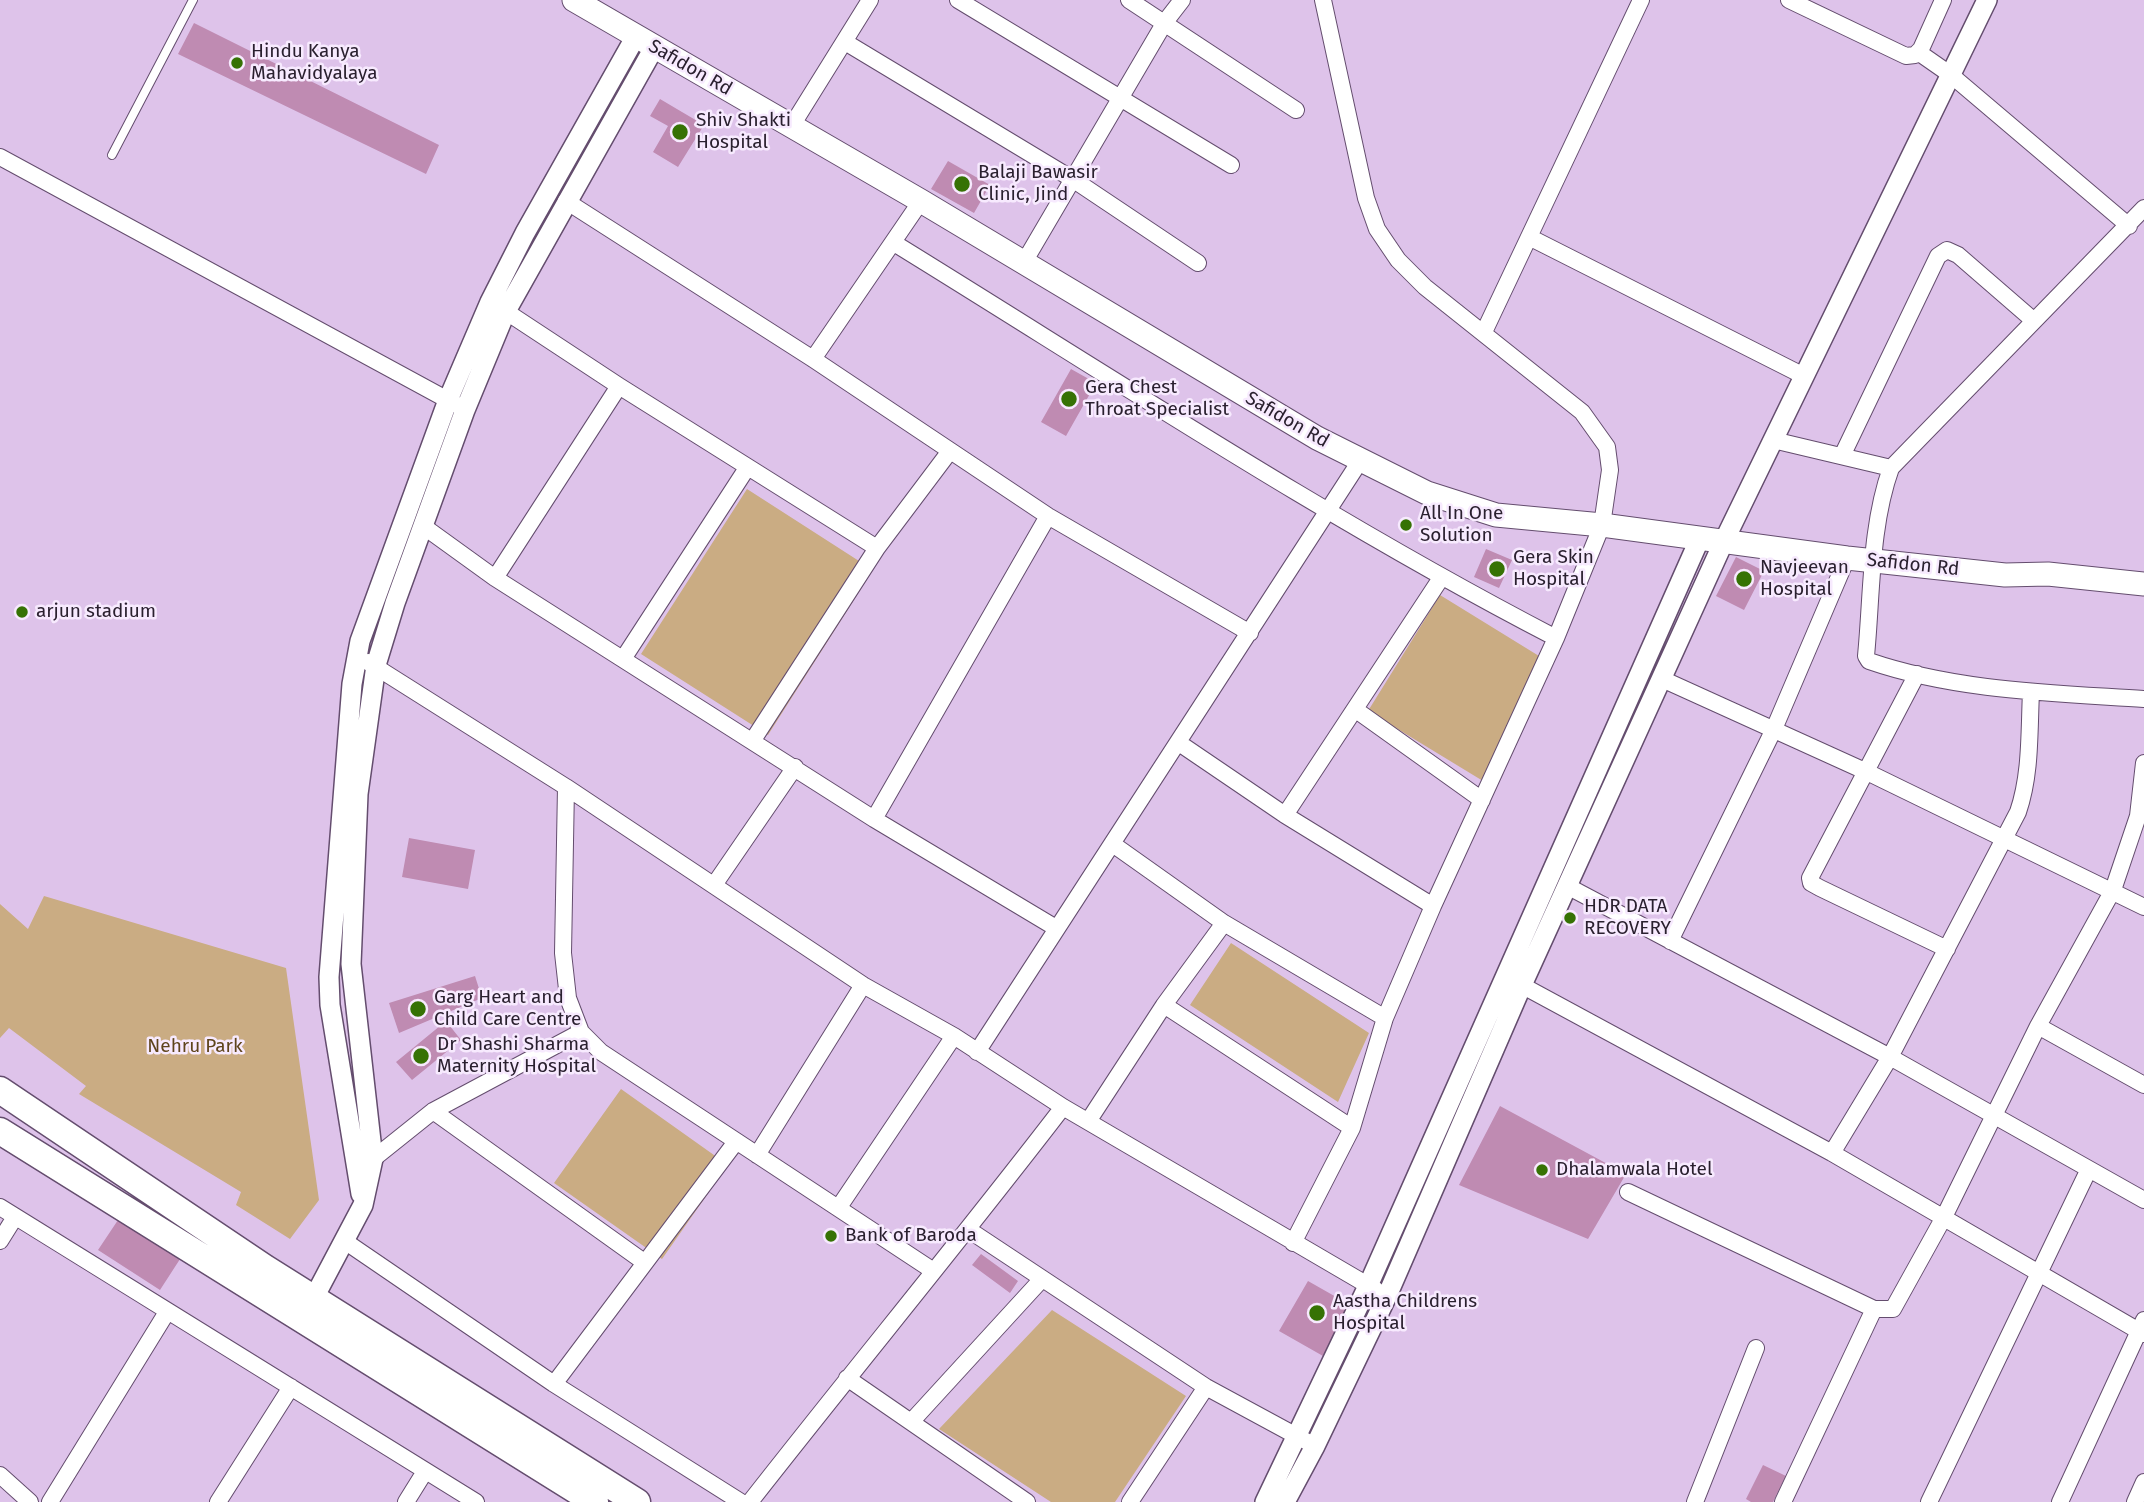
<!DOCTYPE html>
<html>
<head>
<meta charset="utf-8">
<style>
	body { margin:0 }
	canvas { display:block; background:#dec3ea }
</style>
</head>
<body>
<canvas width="2144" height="1502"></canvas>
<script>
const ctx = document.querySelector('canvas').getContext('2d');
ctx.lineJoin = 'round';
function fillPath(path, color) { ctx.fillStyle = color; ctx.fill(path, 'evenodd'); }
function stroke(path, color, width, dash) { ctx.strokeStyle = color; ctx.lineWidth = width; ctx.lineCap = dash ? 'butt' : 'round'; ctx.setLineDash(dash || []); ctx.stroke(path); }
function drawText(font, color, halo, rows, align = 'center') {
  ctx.font = font + ' "Fira Sans",sans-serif'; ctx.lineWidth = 5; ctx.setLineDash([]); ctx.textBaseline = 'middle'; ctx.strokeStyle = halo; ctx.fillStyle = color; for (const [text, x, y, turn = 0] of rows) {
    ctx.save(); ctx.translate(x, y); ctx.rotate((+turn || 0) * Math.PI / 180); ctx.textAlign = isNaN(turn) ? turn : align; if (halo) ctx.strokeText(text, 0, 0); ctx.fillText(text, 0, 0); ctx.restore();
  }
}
const green = new Path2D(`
	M747 489 873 570 768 735 641 654Z
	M1440 595 1539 656 1483 781 1368 711Z
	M44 896 286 968 319 1200 290 1239 236 1205 241 1192 79 1094 86 1086 9 1028 0 1038V904L28 929Z
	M1231 943 1369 1033 1338 1102 1190 1005Z
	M621 1089 728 1165 662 1259 554 1183Z
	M1052 1310 1186 1396 1115 1502H1051L939 1429Z`);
const building = new Path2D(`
	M194 23 439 145 426 174 178 54Z
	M660 99 704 125 678 167 653 152 668 126 650 116Z
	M948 161 990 185 974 213 931 189Z
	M1071 369 1096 383 1066 436 1041 422Z
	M1486 549 1512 560 1499 588 1474 577Z
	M1736 557 1764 571 1744 610 1716 596Z
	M409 838 475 850 468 889 402 877Z
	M475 976 482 998 399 1033 389 1003Z
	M446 1021 461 1040 412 1080 396 1062Z
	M1500 1106 1626 1174 1588 1239 1459 1185Z
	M120 1217 182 1256 160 1290 98 1250Z
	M981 1254 1018 1281 1010 1293 972 1265Z
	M1308 1281 1352 1306 1323 1356 1279 1331Z
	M1763 1465 1786 1476 1773 1502H1751L1746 1499Z`);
const service = new Path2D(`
	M112 155 193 0`);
const minor = new Path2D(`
	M958 0 1231 165
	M1129 0 1296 110
	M1789 0 1906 56 1915 55 1921 49 1943 0
	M845 42 1074 180 1198 263
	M1918 52 1951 75 2129 226
	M791 127 870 0
	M0 157 457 405
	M566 201 813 359 1048 516 1250 633
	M2144 208 1891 468C1870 526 1872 595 1866 656L1869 661C1956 691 2053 693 2144 699
	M1529 237 1804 376
	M894 243C1113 378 1328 520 1556 638
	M1023 264 1165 22 1182 0
	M496 305 619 386 877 548
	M1484 332 1641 0
	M813 359 921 201
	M1773 440 1891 468
	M1842 456 1938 256 1947 250 1958 255 2033 320
	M423 526 495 578 874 819 1056 928
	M495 578 619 386
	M623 659 747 468
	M368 662 566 787 863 985 954 1036 1063 1107 1376 1290
	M1917 674 1810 878 1811 883 1820 888 1947 949
	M1662 679 1867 772 2144 907
	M1356 710 1482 800
	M753 740 877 548 950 451
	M1179 743 1285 815 1433 906
	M566 787 563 953 568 998 581 1032 601 1052 932 1270
	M1285 815 1441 578
	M874 819 1048 516
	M1114 845 1224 923 1385 1018
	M714 885 795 767
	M1567 886 1890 1057 2144 1200
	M1670 941 1774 729 1847 558
	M1512 980 1832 1153 2144 1334
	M1164 1005 1352 1128
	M2038 1026 2144 1085
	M977 1052 1360 461
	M433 1111 644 1262
	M1089 1120 1164 1005 1224 923
	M1832 1153 1890 1057 2018 812C2031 774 2029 733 2031 692
	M757 1155 863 985
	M373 1159 433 1111 581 1032
	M1628 1192 1874 1309H1893L1944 1217 2038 1026 2113 890 2138 816 2144 763
	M0 1207 476 1502
	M839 1207 954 1036
	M969 1230 1206 1387 1315 1446
	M0 1241 15 1217
	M346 1242 554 1384 741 1502
	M1293 1243 1352 1128 1385 1018 1433 906 1556 638 1602 525 1610 470 1607 447 1582 412 1425 287 1398 260 1377 229 1366 198 1323 0
	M847 1378 1027 1502
	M554 1384 735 1143
	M911 1422 1042 1279
	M0 1475 30 1502
	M50 1502 167 1312
	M218 1502 291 1387
	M406 1502 424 1473
	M750 1502C854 1369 961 1240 1063 1107
	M1130 1502 1206 1387
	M1695 1502 1756 1348
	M1783 1502 1874 1309
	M1929 1502 2089 1169
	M2060 1502 2144 1320
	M2135 1502 2144 1482`);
const tertiary = new Path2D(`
	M361 1194 330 1005 329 977 352 684 360 641 448 400 490 302 525 233 636 36
	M308 1309 363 1205 373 1159 351 964 358 794 376 665 395 603 465 410 506 311 655 46
	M1265 1502 1368 1286 1700 538
	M1285 1502 1315 1446 1387 1296 1522 985 1724 541 1987 0`);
const secondary = new Path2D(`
	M574 0 921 201 1317 438 1427 493 1496 515 1602 525 1847 558 2005 575 2048 574 2144 584`);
const trunk = new Path2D(`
	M0 1090 265 1268 637 1502
	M0 1131 595 1502`);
const markers = [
	[237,63,7,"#367204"],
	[680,132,9,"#367204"],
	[962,184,9,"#367204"],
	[1069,399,9,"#367204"],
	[1406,525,7,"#367204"],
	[1497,569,9,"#367204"],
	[1744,579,9,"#367204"],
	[22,612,7,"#367204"],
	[1570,918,7,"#367204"],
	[418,1009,9,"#367204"],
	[421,1056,9,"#367204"],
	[1542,1170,7,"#367204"],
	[831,1236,7,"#367204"],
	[1317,1313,9,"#367204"]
];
const poiNames = [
	["Hindu Kanya",251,52],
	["Mahavidyalaya",251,74],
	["Shiv Shakti",696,121],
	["Hospital",696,143],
	["Balaji Bawasir",978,173],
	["Clinic, Jind",978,195],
	["Gera Chest",1085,388],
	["Throat Specialist",1085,410],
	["All In One",1420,514],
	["Solution",1420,536],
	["Gera Skin",1513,558],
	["Hospital",1513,580],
	["Navjeevan",1760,568],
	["Hospital",1760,590],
	["arjun stadium",36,612],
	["HDR DATA",1584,907],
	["RECOVERY",1584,929],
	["Garg Heart and",434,998],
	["Child Care Centre",434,1020],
	["Dr Shashi Sharma",437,1045],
	["Maternity Hospital",437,1067],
	["Dhalamwala Hotel",1556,1170],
	["Bank of Baroda",845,1236],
	["Aastha Childrens",1333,1302],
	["Hospital",1333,1324]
];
const streetNames = [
	["Safidon Rd",690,68,30],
	["Safidon Rd",1287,420,30],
	["Safidon Rd",1913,565,6]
];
const parkNames = [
	["Nehru Park",195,1047]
];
fillPath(green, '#caac83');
fillPath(building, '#bf8bb2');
stroke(service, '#644d6e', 10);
stroke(minor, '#644d6e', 18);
stroke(tertiary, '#644d6e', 22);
stroke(secondary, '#644d6e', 25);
stroke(trunk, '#644d6e', 29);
stroke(service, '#fff', 8);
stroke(minor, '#fff', 16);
stroke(tertiary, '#fff', 19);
stroke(secondary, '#fff', 23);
stroke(trunk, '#fff', 26);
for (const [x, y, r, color] of markers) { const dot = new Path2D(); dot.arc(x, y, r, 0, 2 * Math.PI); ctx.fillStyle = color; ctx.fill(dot); stroke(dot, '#f7eafe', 2.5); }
drawText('19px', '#2a202f', '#f7eafe', poiNames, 'left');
drawText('19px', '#2a202f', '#f7eafe', streetNames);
drawText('19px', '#5e441b', '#f7eafe', parkNames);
</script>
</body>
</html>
